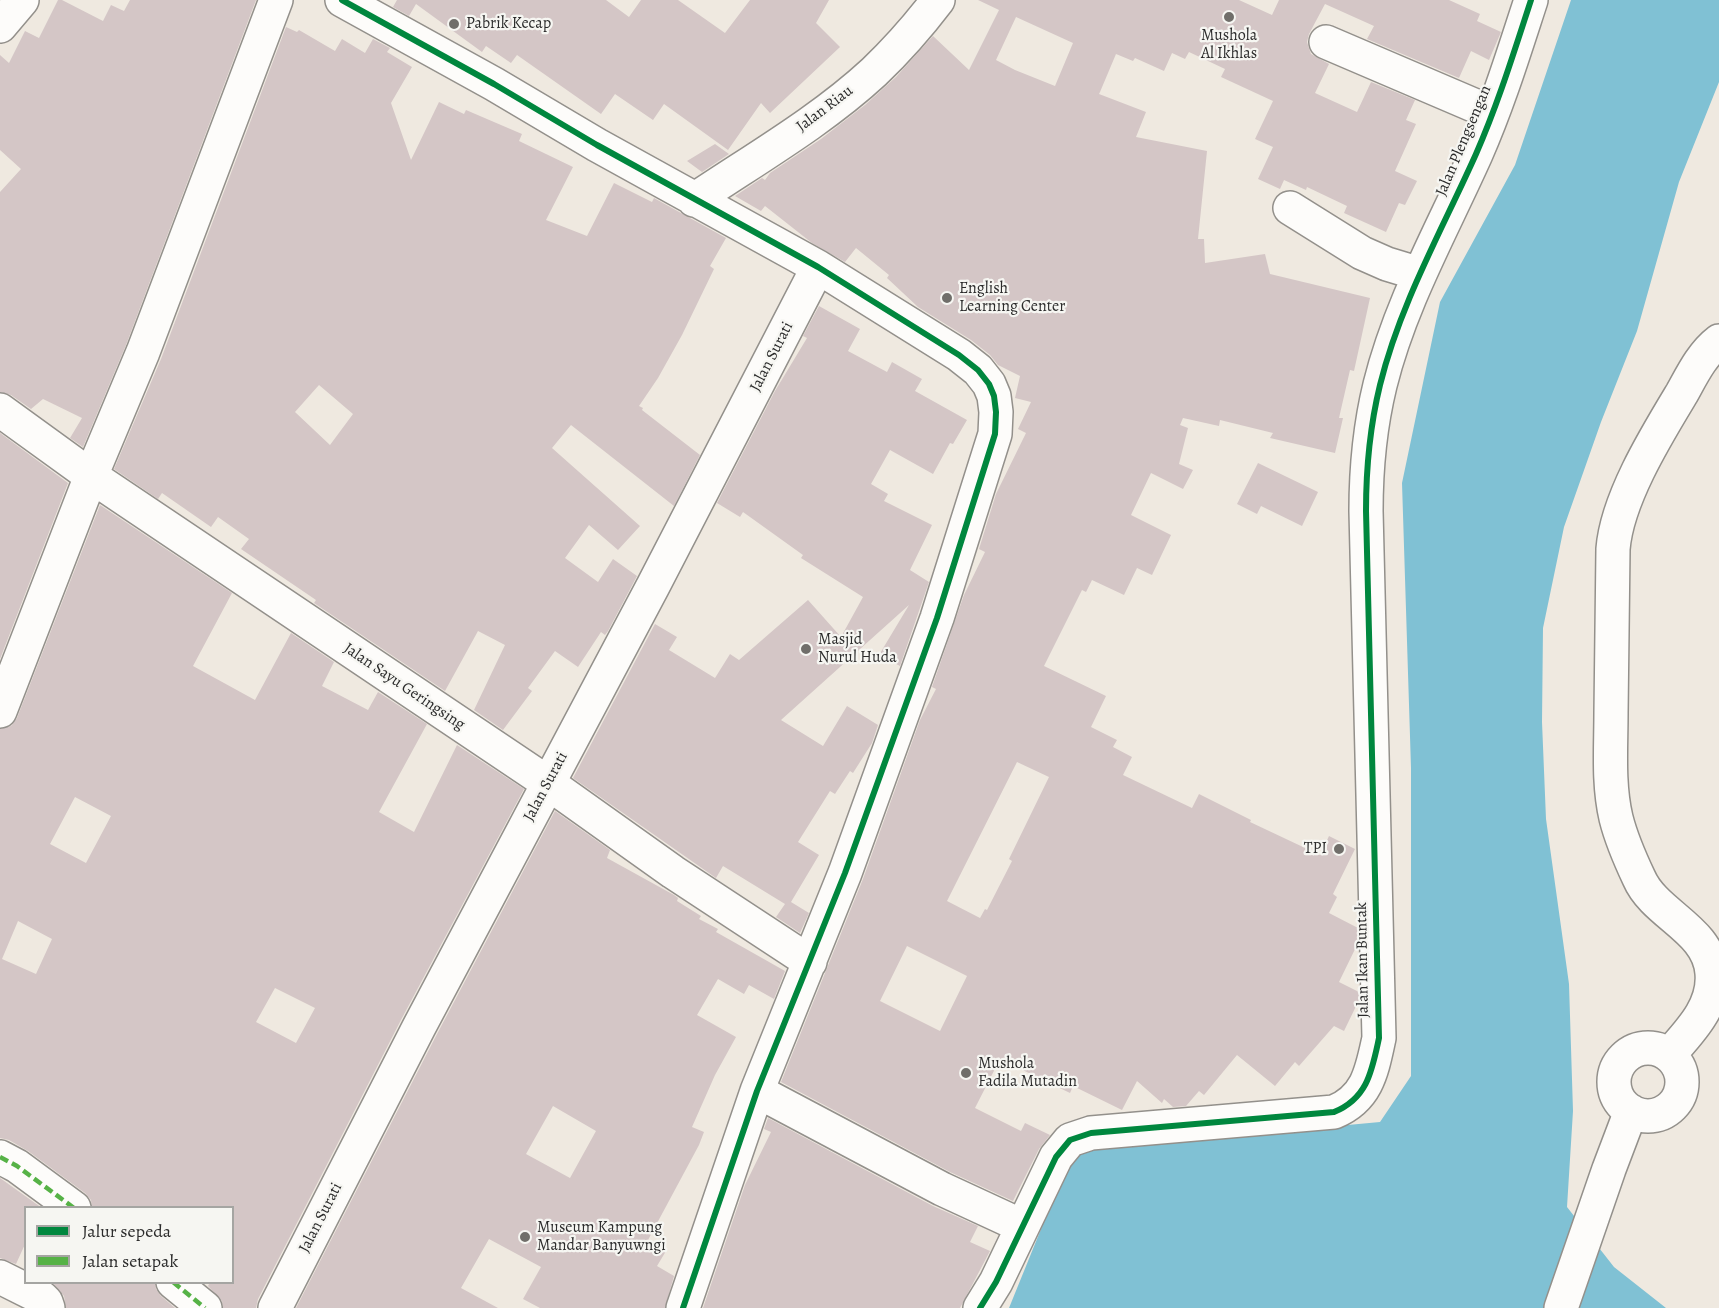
<!DOCTYPE html>
<html>
<head>
<meta charset="utf-8">
<style>
	body { margin:0 }
	#map { position:relative; width:1719px; height:1308px; overflow:hidden; background:#efe9e0; font-family:Alegreya,serif }
	canvas { display:block }
	.legend { position:absolute; left:24px; top:1206px; width:210px; height:78px; box-sizing:border-box; background:#f6f6f2; border:2px solid #a5a5a2; margin:0; padding:8px 10px; list-style:none; font-size:18px; color:#2b2b2b }
	.legend li { display:flex; align-items:center; gap:12px; height:30px }
	.legend b { width:30px; border:2px solid #a5a5a2 }
</style>
</head>
<body>
<div id="map">
<canvas width="1719" height="1308"></canvas>
<ul class="legend">
<li><b style="height:8px;background:#00873e"></b>Jalur sepeda</li>
<li><b style="height:8px;background:#56b246"></b>Jalan setapak</li>
</ul>
</div>
<script>
const ctx = document.querySelector('canvas').getContext('2d');
ctx.lineJoin = 'round';
function fillPath(path, color) { ctx.fillStyle = color; ctx.fill(path, 'evenodd'); }
function stroke(path, color, width, dash) { ctx.strokeStyle = color; ctx.lineWidth = width; ctx.lineCap = dash ? 'butt' : 'round'; ctx.setLineDash(dash || []); ctx.stroke(path); }
function drawText(font, color, halo, rows, align = 'center') {
  ctx.font = font + ' Alegreya,serif'; ctx.lineWidth = 4.5; ctx.setLineDash([]); ctx.textBaseline = 'middle'; ctx.strokeStyle = halo; ctx.fillStyle = color; for (const [text, x, y, turn = 0] of rows) {
    ctx.save(); ctx.translate(x, y); ctx.rotate((+turn || 0) * Math.PI / 180); ctx.textAlign = isNaN(turn) ? turn : align; if (halo) ctx.strokeText(text, 0, 0); ctx.fillText(text, 0, 0); ctx.restore();
  }
}
const water = new Path2D(`
	M1571 0H1719V82L1679 182 1637 331 1601 422 1564 527 1543 628 1542 722 1546 819 1569 984 1573 1111 1567 1207 1614 1267 1666 1308H1009L1067 1165 1094 1140 1294 1130 1380 1122 1411 1076V768L1402 483 1440 302 1515 165Z`);
const building = new Path2D(`
	M58 0H62L103 21 111 5 124 11 130 0H256L126 345 83 447 70 438 82 418 43 399 31 409 11 395 0 392V192L21 169 0 150V55L9 63 25 31 39 38Z
	M397 0H606L629 17 641 0H678L725 33 750 0H829L816 23 840 47 770 113 761 103 728 150 664 104 653 120 615 94 601 114 517 55 511 63 486 46 482 52 416 4 409 16 393 7Z
	M978 0H1239L1272 15 1279 0H1449L1480 14 1477 21 1501 32 1489 60 1471 51 1459 78 1367 39 1374 26 1325 4 1309 34 1307 42 1311 54 1329 64 1315 93 1357 112 1371 82 1415 100 1406 120 1416 124 1395 171 1417 181 1405 205 1399 203 1386 232 1344 213 1347 206 1307 187 1306 190 1284 180 1280 189 1258 179 1273 147 1255 139 1273 101 1221 77 1225 69 1189 52 1185 59 1172 53 1164 71 1135 58 1133 61 1116 54 1100 92 1099 94 1146 112 1136 137 1207 151 1198 239H1204L1205 263 1265 254 1270 274 1370 298 1354 371 1350 370 1339 418H1343L1335 453 1270 438 1273 433 1220 420 1219 426 1183 418 1180 425 1188 428 1179 464 1193 470 1183 489 1151 473 1131 515 1171 535 1152 575 1137 568 1124 595 1092 580 1086 592 1082 590 1044 666 1106 696 1091 727 1117 740 1113 747 1132 757 1123 775 1192 808 1199 794 1251 820 1250 822 1320 855 1329 836 1355 849 1333 894 1337 897 1329 913 1358 928V943L1339 982 1359 992V1000L1344 1031 1334 1026 1299 1066 1295 1062 1275 1086 1237 1055 1204 1095 1199 1091 1186 1106 1173 1107 1164 1099 1162 1103 1137 1081 1122 1110 1073 1086 1070 1093 1000 1059 975 1108 1021 1131 1025 1123 1050 1135 1039 1149 1013 1201 950 1172 781 1082 863 879 920 720 936 689 932 687 964 595 985 552 979 549 996 494 1026 433 1018 429 1031 402 1015 398 1020 376 998 365 990 355 971 340 918 307 887 278 889 275 856 248 845 262 812 243 765 206 761 211 735 196 762 178 765 180 770 173 821 139 865 105 896 77 933 36 969 70 999 10ZM1016 17 1073 43 1055 86 1015 70 996 60ZM1017 762 1049 777 1009 859 1012 861 987 910 985 909 980 918 947 901ZM907 946 967 976 940 1031 880 1001Z
	M286 27 297 32 299 30 335 51 342 39 365 53 373 39 390 48 387 52 412 67 391 103 411 160 439 102 464 114 466 110 522 134 519 141 573 167 546 220 587 236 614 183 652 202 654 198 726 238 710 266 714 269 682 335 658 378 639 406 643 408 642 410 700 455 674 506 571 425 552 448 640 526 618 550 589 525 565 558 598 582 613 559 637 576 608 631 605 635 601 632 578 667 555 651 528 688 532 691 503 730 474 710 505 645 478 631 445 691 314 603 316 600 241 549 249 539 218 517 211 527 162 493 158 499 114 469 161 359ZM319 385 353 414 330 445 295 412Z
	M715 144 729 154 702 172 687 161Z
	M819 306 860 329 848 351 887 372 892 362 922 379 915 391 967 420 953 444 950 443 933 474 890 450 871 484 888 494 884 501 932 525 910 570 929 582 900 666 879 655 909 605 781 720 823 746 847 706 878 725 872 743 853 773 850 771 835 794 830 791 798 842 819 855 791 902 809 913 800 933 776 917 785 904 723 866 716 878 573 778 655 624 677 637 669 650 715 678 730 654 739 660 808 600 841 637 863 597 801 558 803 555 743 512 740 517 717 503 775 391 807 338 803 336Z
	M0 433 68 483 0 659Z
	M1258 463 1318 492 1302 526 1261 506 1257 514 1237 504Z
	M100 505 232 593 193 666 255 700 291 633 334 662 322 686 368 710 378 692 427 724 379 812 414 832 457 745 524 789 402 1018 258 1299 256 1308H223L222 1301 208 1286 210 1282H232V1208H92L91 1200 85 1193 28 1151 9 1140 0 1138V729L11 726 17 718ZM75 797 111 816 86 863 50 844ZM18 921 52 939 36 974 2 959ZM275 988 315 1008 296 1043 256 1022Z
	M555 811 610 850 607 858 674 895 678 898 677 901 701 916 699 919 718 929 716 932 785 971 774 999 749 985 744 994 718 979 697 1015 736 1037 715 1075 692 1127 704 1132 699 1145 648 1240 666 1251 657 1266 674 1276 665 1308H540L523 1299 541 1267 489 1239 461 1288 498 1308H296L436 1036ZM553 1106 596 1131 570 1178 526 1154Z
	M768 1118 933 1206 978 1226 970 1242 990 1251 960 1308H703L745 1185 771 1132 764 1129Z
	M0 1178 42 1208H26V1242L16 1264 0 1258Z
	M52 1282H155L156 1289 161 1296 175 1308H66L64 1296Z`);
const minor = new Path2D(`
	M342 0 494 84 597 145 818 267 959 355 978 370 989 384 994 396 996 412 995 434 937 618 845 873 757 1091 683 1308
	M1326 42 1492 113
	M694 200C755 159 821 121 874 72 897 50 919 25 938 0
	M1290 208 1362 253 1387 264 1420 274
	M0 410 91 476 548 783 673 872 810 962
	M0 711 91 476 143 352 276 0
	M1614 1082a34 34 0 1 1 68 0a34 34 0 1 1-68 0Z
	M1669 1055C1689 1032 1715 1007 1712 973 1709 929 1655 915 1639 878 1630 859 1621 838 1616 818 1608 784 1611 748 1611 713 1612 659 1612 604 1613 549 1617 499 1656 436 1682 393 1692 375 1702 354 1719 341
	M757 1091 942 1189 1022 1226
	M0 1157 17 1166 74 1208
	M0 1277 42 1298 46 1302 48 1308
	M173 1282 205 1308
	M275 1308 419 1027 653 586 818 267
	M980 1308 996 1282 1056 1157 1070 1140 1091 1133 1334 1112C1368 1098 1372 1070 1379 1038L1366 511C1366 468 1370 426 1380 385 1400 304 1442 230 1476 154 1498 104 1514 52 1531 0
	M1561 1308 1609 1169 1631 1111`);
const major = new Path2D(`
	M0 26 22 0`);
const quiet = new Path2D(`
	M0 1157 17 1166 74 1208
	M173 1282 205 1308`);
const cycleway = new Path2D(`
	M342 0 494 84 597 145 818 267 959 355 978 370 989 384 994 396 996 412 995 434 937 618 845 873 757 1091 683 1308
	M980 1308 996 1282 1056 1157 1070 1140 1091 1133 1334 1112C1368 1098 1372 1070 1379 1038L1366 511C1366 468 1370 426 1380 385 1400 304 1442 230 1476 154 1498 104 1514 52 1531 0`);
const markers = [
	[1229,17,6,"#706e6a"],
	[454,24,6,"#706e6a"],
	[947,298,6,"#706e6a"],
	[806,649,6,"#706e6a"],
	[1339,849,6,"#706e6a"],
	[966,1073,6,"#706e6a"],
	[525,1237,6,"#706e6a"]
];
const poiNames = [
	["Pabrik Kecap",466,24],
	["Mushola",1229,36,"center"],
	["Al Ikhlas",1229,54,"center"],
	["English",959,289],
	["Learning Center",959,307],
	["Masjid",818,640],
	["Nurul Huda",818,658],
	["TPI",1327,849,"right"],
	["Mushola",978,1064],
	["Fadila Mutadin",978,1082],
	["Museum Kampung",537,1228],
	["Mandar Banyuwngi",537,1246]
];
const streetNames = [
	["Jalan Riau",825,109,-37],
	["Jalan Plengsengan",1464,141,-67],
	["Jalan Surati",772,357,-63],
	["Jalan Sayu Geringsing",404,687,34],
	["Jalan Surati",546,787,-62],
	["Jalan Ikan Buntak",1363,960,-91],
	["Jalan Surati",321,1218,-63]
];
fillPath(water, '#80c1d4');
fillPath(building, '#d4c6c6');
stroke(minor, '#93908b', 36);
stroke(major, '#93908b', 36);
stroke(minor, '#fdfcfa', 33);
stroke(major, '#fdfcfa', 33);
stroke(quiet, '#56b246', 4.5, [9, 4.5]);
stroke(cycleway, '#00873e', 6);
for (const [x, y, r, color] of markers) { const dot = new Path2D(); dot.arc(x, y, r, 0, 2 * Math.PI); ctx.fillStyle = color; ctx.fill(dot); stroke(dot, '#f6f6f2', 2); }
drawText('16px', '#2b2b2b', '#f6f6f2', poiNames, 'left');
drawText('16px', '#2b2b2b', '#f6f6f2', streetNames);
</script>
</body>
</html>
